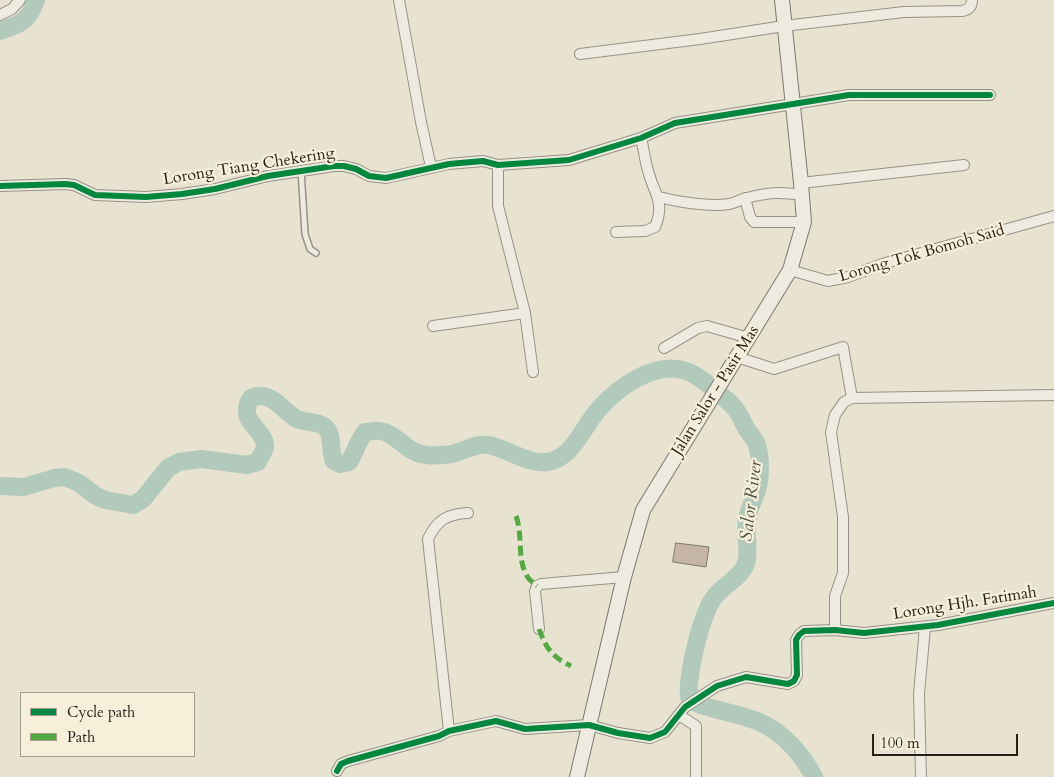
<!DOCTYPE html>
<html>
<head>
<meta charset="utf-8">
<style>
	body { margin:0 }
	#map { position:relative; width:1054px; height:777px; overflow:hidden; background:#e8e2d0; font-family:Cardo,serif }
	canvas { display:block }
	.legend { position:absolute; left:20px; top:692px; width:175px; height:65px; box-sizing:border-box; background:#f7efda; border:1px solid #a59c8c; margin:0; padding:6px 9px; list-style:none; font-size:15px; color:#2a2018 }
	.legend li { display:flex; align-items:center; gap:10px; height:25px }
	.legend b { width:25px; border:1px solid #a59c8c }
	.scale { position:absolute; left:872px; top:734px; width:146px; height:22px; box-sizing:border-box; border:2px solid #2a2018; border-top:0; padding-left:6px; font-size:15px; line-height:18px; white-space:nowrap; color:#2a2018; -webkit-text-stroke:4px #f7efda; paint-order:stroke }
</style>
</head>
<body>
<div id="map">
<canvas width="1054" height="777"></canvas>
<ul class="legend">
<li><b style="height:6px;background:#00873e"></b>Cycle path</li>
<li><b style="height:6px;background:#53aa42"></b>Path</li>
</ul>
<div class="scale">100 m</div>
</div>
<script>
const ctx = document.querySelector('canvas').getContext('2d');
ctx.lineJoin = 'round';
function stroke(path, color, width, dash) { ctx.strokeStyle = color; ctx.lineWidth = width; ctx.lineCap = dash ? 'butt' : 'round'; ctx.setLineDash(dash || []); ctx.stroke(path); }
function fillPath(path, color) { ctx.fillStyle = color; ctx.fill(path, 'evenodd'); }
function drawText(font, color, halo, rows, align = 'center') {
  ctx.font = font + ' Cardo,serif'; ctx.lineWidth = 4.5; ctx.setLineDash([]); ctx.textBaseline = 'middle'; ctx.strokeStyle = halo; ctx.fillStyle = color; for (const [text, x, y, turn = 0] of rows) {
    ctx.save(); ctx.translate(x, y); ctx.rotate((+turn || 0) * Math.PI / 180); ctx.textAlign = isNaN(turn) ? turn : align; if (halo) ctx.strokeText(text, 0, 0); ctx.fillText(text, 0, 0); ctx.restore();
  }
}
const river = new Path2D(`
	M0 31C21 24 28 22 36 0
	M0 486 24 487 54 478 65 477 79 483 96 496 105 500 133 505 143 499 168 468 179 462 201 459 247 465 258 462C260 457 264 452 265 447 266 429 236 422 251 398 254 397 259 395 262 396 277 398 284 412 297 419 306 423 319 421 326 428 334 437 329 451 334 461L340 464 349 462C355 453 358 441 365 432 370 432 375 430 380 431 397 433 406 453 426 455 433 456 444 455 452 454 464 451 476 443 488 445 507 448 526 464 546 462 573 459 582 428 598 410 617 388 655 360 686 371 699 375 712 388 723 397 736 407 738 412 745 426 748 433 755 438 757 445 761 458 761 477 757 490 754 499 749 509 747 519 745 533 749 547 747 560 743 578 722 585 713 599 700 619 687 675 689 697L696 703 701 705C719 711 739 714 757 721 782 731 802 754 814 777`);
const building = new Path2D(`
	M676 543 709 547 706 567 673 562Z`);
const lane = new Path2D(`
	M301 170 305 234 310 249 316 253`);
const street = new Path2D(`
	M399 0 421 122 431 167
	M0 15 12 9 20 0
	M580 54 700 39 784 26 904 12 962 11C968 10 972 7 972 0
	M498 165V206L525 313 533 372
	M801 183 964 165
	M0 186 65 184 74 185 95 195 146 197 182 194 215 189 268 176 334 166H344L356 169 369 176 386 178 449 164 483 161 498 165 569 160 641 138 675 123 849 95H990
	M659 197C678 202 709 207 729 204 735 203 741 199 747 198 769 192 780 192 802 195
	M745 198 750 217 754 222H804
	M616 232 645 231 655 227C665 203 655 195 649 174 645 162 644 150 641 138
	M790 270 828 281 848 277 882 264 1054 216
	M433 326 525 313
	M664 348 698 328 707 326 749 338
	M737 357 774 369 843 347 852 398
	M539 629 535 591 537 586 541 584 624 577
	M835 630V596L843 573V517L831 432 835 415 844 402 852 398 1054 395
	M679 715 696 726V777
	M449 731 428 539C437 520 447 514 468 513
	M337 771 341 764 348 761 439 736 449 731 496 721 525 729 589 725 618 733 650 738 665 732 685 707 717 686 746 677 788 684 794 681 797 675 796 640 799 635 804 631 835 630 864 633 938 625 1054 603
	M921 777 919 694 925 627`);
const secondary = new Path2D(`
	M577 777 624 577 643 510 790 270 804 222 801 183 782 0`);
const quiet = new Path2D(`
	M516 516C523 534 517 558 526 574 528 579 533 583 537 586
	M539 629C546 648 552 657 571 666`);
const cycleway = new Path2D(`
	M0 186 65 184 74 185 95 195 146 197 182 194 215 189 268 176 334 166H344L356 169 369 176 386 178 449 164 483 161 498 165 569 160 641 138 675 123 849 95H990
	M337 771 341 764 348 761 439 736 449 731 496 721 525 729 589 725 618 733 650 738 665 732 685 707 717 686 746 677 788 684 794 681 797 675 796 640 799 635 804 631 835 630 864 633 938 625 1054 603`);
const streetNames = [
	["Lorong Tiang Chekering",249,167,-9],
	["Lorong Tok Bomoh Said",922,254,-16],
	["Jalan Salor - Pasir Mas",716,391,-58],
	["Lorong Hjh. Fatimah",965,604,-9]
];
const waterNames = [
	["Salor River",752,501,-83]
];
stroke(river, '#b2cabb', 18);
fillPath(building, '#c5b5a5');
stroke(building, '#7c786e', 1);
stroke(lane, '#979287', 8);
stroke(street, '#979287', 12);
stroke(secondary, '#7c786e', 16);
stroke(lane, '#edeae0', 5);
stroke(street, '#edeae0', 10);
stroke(secondary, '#edeae0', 14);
stroke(quiet, '#53aa42', 5, [10, 5]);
stroke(cycleway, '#00873e', 6);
drawText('16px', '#2a2018', '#f7efda', streetNames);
drawText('italic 18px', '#4c5046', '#f7efda', waterNames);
</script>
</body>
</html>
